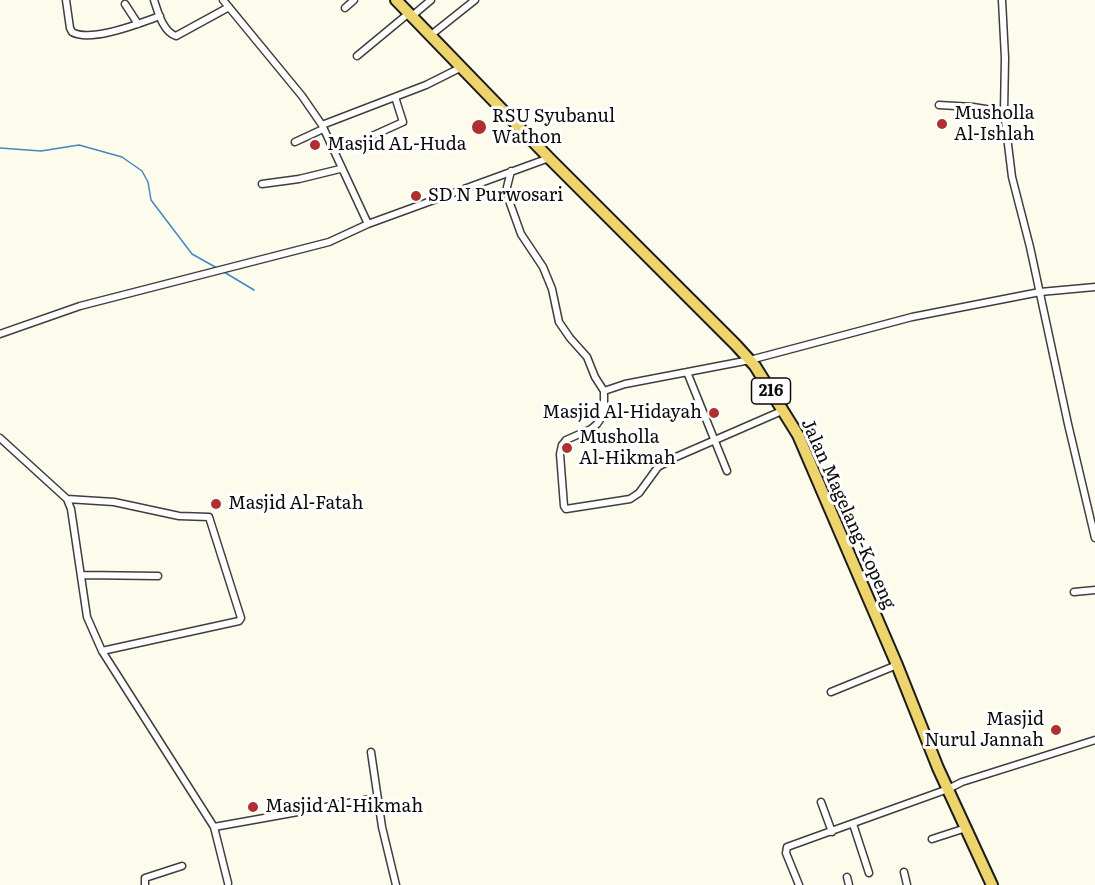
<!DOCTYPE html>
<html>
<head>
<meta charset="utf-8">
<style>
	body { margin:0 }
	canvas { display:block; background:#fdfbeb }
</style>
</head>
<body>
<canvas width="1095" height="885"></canvas>
<script>
const ctx = document.querySelector('canvas').getContext('2d');
ctx.lineJoin = 'round';
function stroke(path, color, width, dash) { ctx.strokeStyle = color; ctx.lineWidth = width; ctx.lineCap = dash ? 'butt' : 'round'; ctx.setLineDash(dash || []); ctx.stroke(path); }
function drawText(font, color, halo, rows, align = 'center') {
  ctx.font = font + ' Literata,serif'; ctx.lineWidth = 6; ctx.setLineDash([]); ctx.textBaseline = 'middle'; ctx.strokeStyle = halo; ctx.fillStyle = color; for (const [text, x, y, turn = 0] of rows) {
    ctx.save(); ctx.translate(x, y); ctx.rotate((+turn || 0) * Math.PI / 180); ctx.textAlign = isNaN(turn) ? turn : align; if (halo) ctx.strokeText(text, 0, 0); ctx.fillText(text, 0, 0); ctx.restore();
  }
}
const stream = new Path2D(`
	M0 148 41 151 79 145 122 157 142 171 148 182 151 200 192 254 217 268
	M224 272 254 290`);
const minor = new Path2D(`
	M66 0 70 28 72 32C91 43 140 23 160 16
	M154 0C158 12 163 32 176 36L229 7
	M223 0 302 96 322 125 368 224 549 158
	M1002 0 1005 58 1004 112 1012 177 1030 247 1068 424 1095 538
	M125 4 138 24
	M345 8 354 0
	M412 16 431 0
	M431 35 475 0
	M357 56 409 13
	M939 105 973 107 1004 112
	M322 125 426 85 462 67
	M372 136 403 122 395 97
	M295 142 323 129
	M511 171 507 187V195L521 234 543 267 552 289 559 322 570 338 587 357 595 377 604 391V414L597 424 591 429 566 440 562 445 560 454 564 506 566 509 630 499 639 493 658 467 676 457 784 410
	M262 184 299 179 340 169
	M0 334 80 306 329 242 368 224
	M687 372 727 471
	M604 391 625 384 750 360 912 317 1040 292 1095 287
	M0 438 67 499 71 509 87 617 102 651 214 827 376 798
	M67 499 114 502 179 516 209 517 241 618 239 621 102 651
	M81 575 158 576
	M1074 592 1095 590
	M831 692 897 665
	M371 752 382 827 396 885
	M821 802 832 832
	M853 824 869 873
	M214 827 228 883
	M932 839 966 828
	M904 872 907 885
	M847 877 849 885
	M145 885V878L182 866
	M799 885 786 853 787 847 948 789 962 782 1095 740`);
const primary = new Path2D(`
	M396 0 549 158 736 345 755 366 798 435 897 665 938 768 992 885`);
const markers = [
	[942,124,6,"#af3030"],
	[479,127,8,"#af3030"],
	[315,145,6,"#af3030"],
	[416,196,6,"#af3030"],
	[714,413,6,"#af3030"],
	[567,448,6,"#af3030"],
	[216,504,6,"#af3030"],
	[1056,730,6,"#af3030"],
	[253,807,6,"#af3030"]
];
const shields = [
	[771,391,39]
];
const shieldNames = [
	["216",771,391]
];
const poiNames = [
	["Musholla",954,114],
	["Al-Ishlah",954,135],
	["RSU Syubanul",492,117],
	["Wathon",492,138],
	["Masjid AL-Huda",327,145],
	["SD N Purwosari",428,196],
	["Masjid Al-Hidayah",702,413,"right"],
	["Musholla",579,438],
	["Al-Hikmah",579,459],
	["Masjid Al-Fatah",228,504],
	["Masjid",1044,720,"right"],
	["Nurul Jannah",1044,741,"right"],
	["Masjid Al-Hikmah",265,807]
];
const streetNames = [
	["Jalan Magelang-Kopeng",848,514,66]
];
stroke(stream, '#4288c1', 1.5);
stroke(minor, '#3e3e3e', 9);
stroke(primary, '#1c1c1c', 14);
stroke(minor, '#fff', 6);
stroke(primary, '#edd46c', 10);
for (const [x, y, r, color] of markers) { const dot = new Path2D(); dot.arc(x, y, r, 0, 2 * Math.PI); ctx.fillStyle = color; ctx.fill(dot); stroke(dot, '#fff', 2); }
for (const [x, y, w] of shields) { const box = new Path2D(); box.roundRect(x - w / 2, y - 13, w, 26, 4.5); ctx.fillStyle = '#fff'; ctx.fill(box); stroke(box, '#0b0b0b', 1.5); }
drawText('bold 16px', '#0b0b0b', null, shieldNames);
drawText('18px', '#0b0b0b', '#fff', poiNames, 'left');
drawText('18px', '#0b0b0b', '#fff', streetNames);
</script>
</body>
</html>
